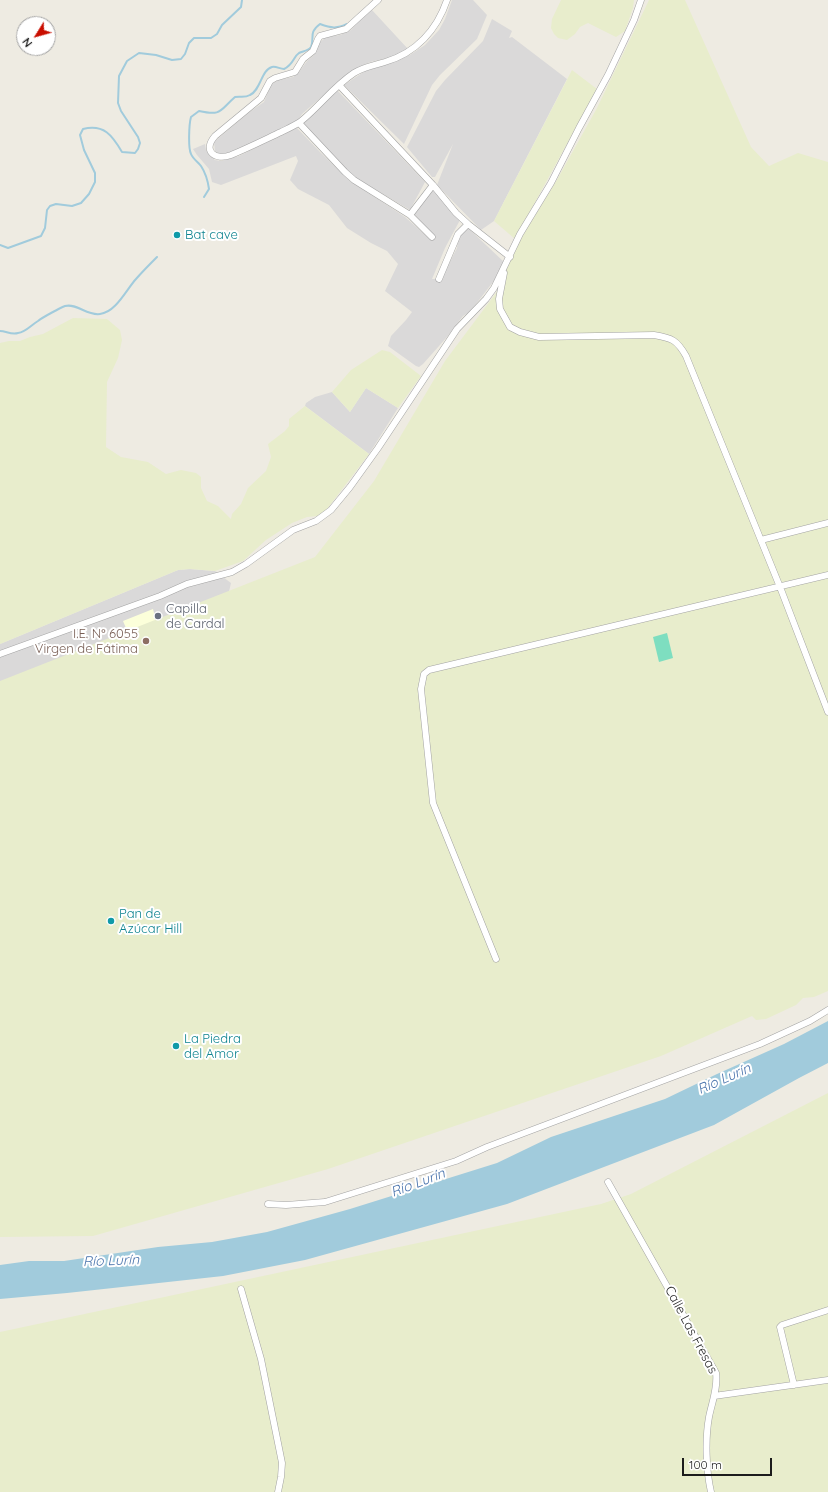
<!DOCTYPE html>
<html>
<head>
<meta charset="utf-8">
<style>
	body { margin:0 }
	#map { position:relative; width:828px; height:1492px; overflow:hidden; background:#eeebe2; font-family:Quicksand,sans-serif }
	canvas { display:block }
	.north { position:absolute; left:16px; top:16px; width:40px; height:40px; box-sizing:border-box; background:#fff; border:1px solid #a4a4a4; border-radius:50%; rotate:233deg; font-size:11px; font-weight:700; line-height:16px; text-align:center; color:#1c1c1c }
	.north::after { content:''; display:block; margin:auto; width:14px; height:18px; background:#c90e00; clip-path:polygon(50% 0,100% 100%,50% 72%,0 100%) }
	.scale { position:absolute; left:682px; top:1458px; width:90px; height:18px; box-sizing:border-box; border:2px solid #1c1c1c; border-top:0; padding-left:5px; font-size:12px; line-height:14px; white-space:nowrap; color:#1c1c1c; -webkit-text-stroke:3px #fff; paint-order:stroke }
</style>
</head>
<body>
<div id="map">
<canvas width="828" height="1492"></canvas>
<div class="north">N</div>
<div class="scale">100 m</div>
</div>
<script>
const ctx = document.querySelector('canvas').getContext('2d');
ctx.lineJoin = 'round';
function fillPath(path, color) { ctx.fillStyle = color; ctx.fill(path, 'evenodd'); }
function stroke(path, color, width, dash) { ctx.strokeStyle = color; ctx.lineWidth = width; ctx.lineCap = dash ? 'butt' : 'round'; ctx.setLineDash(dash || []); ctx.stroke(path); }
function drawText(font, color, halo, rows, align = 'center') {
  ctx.font = font + ' Quicksand,sans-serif'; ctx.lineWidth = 4; ctx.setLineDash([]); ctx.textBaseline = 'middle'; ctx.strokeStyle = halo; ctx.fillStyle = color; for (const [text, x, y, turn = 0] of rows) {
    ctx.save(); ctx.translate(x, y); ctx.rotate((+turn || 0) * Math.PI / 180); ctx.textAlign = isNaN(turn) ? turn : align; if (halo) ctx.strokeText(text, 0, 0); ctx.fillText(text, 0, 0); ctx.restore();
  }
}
const residential = new Path2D(`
	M452 0H473L487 15 477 39 440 75 432 85 404 144 344 85 368 69 410 55 425 45 439 30 445 19Z
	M372 10 408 49 392 57 370 62 350 72 302 114 298 120 294 123 249 145 225 154H220L215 151 214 142 248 113 264 102 271 85 278 80 293 77 299 72 307 61 314 55 319 43 326 37 340 35 351 30 364 15Z
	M492 19 512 31 509 38 512 37 567 79 494 221 481 230 437 185 453 144 435 177H432L407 147 436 91 445 80 483 41Z
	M337 90 425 182 410 210 354 177 302 123Z
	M296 127 321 153 349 180 405 217 431 240 434 236 414 214 433 190 460 220 445 248 432 279H441L457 248 458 239 462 231 467 227 504 262 496 278 476 304 468 313 463 316 447 337 423 364 419 367 416 366 388 346 391 336 406 320 412 312 385 291 398 264 387 251 371 243 347 228 329 205 298 189 290 180 298 161 296 156 221 185 212 182 209 169 197 155 193 149 205 144 206 150 210 156 215 160 221 161 239 156Z
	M366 388 398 408 369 454 305 406 306 403 315 397 332 392 350 412Z
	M190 569 215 571 231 583 224 613 0 754V644L178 570Z`);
const education = new Path2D(`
	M153 609 166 660 141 664 123 621Z`);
const farmland = new Path2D(`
	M561 0H634L633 8 625 31 616 37 588 23 580 27 575 34 567 40 558 38 554 34 551 28 552 19Z
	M649 0H685L751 147 769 166 798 153 828 162V991L814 997 803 998 796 1005 766 1019 756 1020 752 1016 661 1056 328 1169 93 1236 0 1237V681L315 557 374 481 445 361 496 293 517 245 558 178 597 108Z
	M572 70 597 89 515 239 494 221Z
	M73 318 107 319 120 330 122 340 118 358 107 382 106 447 121 457 148 462 166 474 181 470 196 473 201 477V488L207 501 218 506 231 519 232 514 241 504 248 488 266 471 271 457 268 444 285 431 289 426V419L305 406 369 454 324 513 318 516 307 517 292 523 266 540 243 561 215 571 190 569 178 570 0 644V343L9 341H20L30 337 43 334Z
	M382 350 390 352 421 376 398 408 366 388 350 412 332 392 351 370Z
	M828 1093V1492H0V1332L601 1204 631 1194Z`);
const pitch = new Path2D(`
	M667 633 673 658 659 662 653 637Z`);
const water = new Path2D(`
	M828 1021V1063L799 1078 714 1125 507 1204 305 1260 223 1276 67 1293 0 1299V1265L29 1261H64L158 1247 212 1242 267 1232 350 1209 497 1163 551 1137 665 1099 717 1074 784 1044Z`);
const stream = new Path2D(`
	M204 197 209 189C208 182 205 172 201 166 198 162 193 159 191 154 188 148 189 124 191 117L199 111C222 116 219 111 235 97 240 96 245 98 250 95 261 90 261 70 272 67 276 66 280 69 284 69 294 64 293 57 299 53 303 51 308 51 311 47 315 37 308 33 320 24 331 28 337 29 347 24
	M0 245 8 248 41 236 45 228 47 210 50 206 56 204 72 206 81 203 89 194 95 182V173L84 150 80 135 83 129C104 124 112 135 122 152L135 153 138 149 140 143 138 137 121 111 118 103 119 76 127 61 139 53 156 55 172 60 181 59 185 54 189 43 194 38H211L217 34 222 25 241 7 242 0
	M0 331C6 331 11 335 18 333 26 332 31 325 38 321 43 317 60 308 65 306 77 303 87 316 100 314 116 312 126 290 136 279 143 271 150 264 157 257`);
const minor = new Path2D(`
	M378 0 346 29 320 36 318 39 313 51 303 59 295 72 275 78 270 81 261 98 215 136C202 151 215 161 231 155 248 148 264 140 281 132 287 129 294 126 300 122 319 107 333 87 354 73 363 67 375 65 385 62 416 53 437 30 447 0
	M339 85 433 185 456 213 468 224 458 234 439 279
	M299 123 345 172 354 180 410 215 432 237
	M410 215 433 185
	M468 224 510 257
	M504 273 499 299 500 309 510 327 520 332 539 337 654 335C672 338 677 340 686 356L780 587 828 712
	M761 540 828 523
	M0 654 160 596 187 584 232 572 246 564 293 530 316 521 331 510 350 487 378 448 457 329 486 299 494 288 520 234 551 183 579 128 608 75 634 20 641 0
	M496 959 433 803 421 689 424 674 429 670 828 575
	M608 1182 716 1373C718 1388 712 1402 709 1417 705 1439 706 1470 711 1492
	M268 1204 286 1205 325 1202 456 1161 487 1147 760 1044 810 1021 828 1010
	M241 1289 261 1359 279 1448 282 1463 281 1477 278 1492
	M794 1385 780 1327 782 1325 828 1310
	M714 1396 828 1380`);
const markers = [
	[177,235,4,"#0f9aa8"],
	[158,616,4,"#6b7280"],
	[146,641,4,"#8d6e63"],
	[111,921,4,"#0f9aa8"],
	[176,1046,4,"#0f9aa8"]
];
const cultureNames = [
	["Bat cave",185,235],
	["Pan de",119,914],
	["Azúcar Hill",119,929],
	["La Piedra",184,1039],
	["del Amor",184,1054]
];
const worshipNames = [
	["Capilla",166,609],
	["de Cardal",166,624]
];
const educationNames = [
	["I.E. N° 6055",138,634],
	["Virgen de Fátima",138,649]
];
const streetNames = [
	["Calle Las Fresas",691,1330,62]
];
const waterNames = [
	["Río Lurín",724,1079,-24],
	["Río Lurín",418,1183,-21],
	["Río Lurín",111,1261,-2]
];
fillPath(residential, '#dad9d9');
fillPath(education, '#fcffda');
fillPath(farmland, '#e8edcc');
fillPath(pitch, '#7edec0');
fillPath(water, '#a1cbdc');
stroke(stream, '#a1cbdc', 2);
stroke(minor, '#a3a3a3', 7);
stroke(minor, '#fff', 6);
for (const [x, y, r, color] of markers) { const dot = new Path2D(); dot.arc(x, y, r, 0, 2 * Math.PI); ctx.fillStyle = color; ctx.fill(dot); stroke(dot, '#fff', 1.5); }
drawText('13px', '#0d838f', '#fff', cultureNames, 'left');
drawText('13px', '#5b616d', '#fff', worshipNames, 'left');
drawText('13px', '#785e54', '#fff', educationNames, 'right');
drawText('13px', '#1c1c1c', '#fff', streetNames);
drawText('italic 14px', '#4973ac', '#fff', waterNames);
</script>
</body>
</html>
